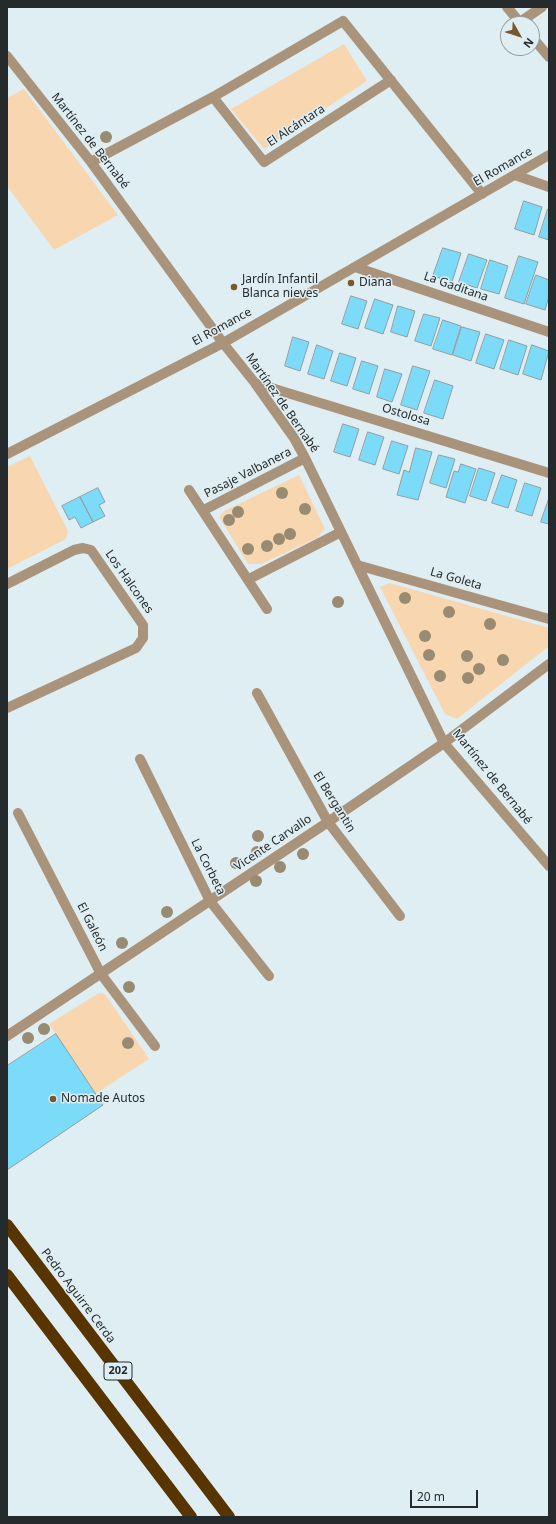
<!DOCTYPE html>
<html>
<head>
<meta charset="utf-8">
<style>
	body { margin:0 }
	#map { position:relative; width:556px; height:1524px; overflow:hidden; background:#dfeef3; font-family:"Noto Sans",sans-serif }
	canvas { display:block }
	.frame { position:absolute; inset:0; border:8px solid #252b2c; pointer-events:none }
	.north { position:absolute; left:500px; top:16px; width:40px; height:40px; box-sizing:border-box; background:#dfeef3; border:1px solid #95a0a3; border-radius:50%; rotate:129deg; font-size:11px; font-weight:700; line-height:16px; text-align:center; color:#252b2c }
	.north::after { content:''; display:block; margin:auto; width:14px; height:18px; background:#79572f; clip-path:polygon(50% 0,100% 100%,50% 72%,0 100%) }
	.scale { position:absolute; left:410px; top:1490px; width:68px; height:18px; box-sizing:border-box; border:2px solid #252b2c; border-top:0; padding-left:5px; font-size:12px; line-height:14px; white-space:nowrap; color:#252b2c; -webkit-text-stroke:3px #dfeef3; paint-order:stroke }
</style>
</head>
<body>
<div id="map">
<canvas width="556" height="1524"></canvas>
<div class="frame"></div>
<div class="north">N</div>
<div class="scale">20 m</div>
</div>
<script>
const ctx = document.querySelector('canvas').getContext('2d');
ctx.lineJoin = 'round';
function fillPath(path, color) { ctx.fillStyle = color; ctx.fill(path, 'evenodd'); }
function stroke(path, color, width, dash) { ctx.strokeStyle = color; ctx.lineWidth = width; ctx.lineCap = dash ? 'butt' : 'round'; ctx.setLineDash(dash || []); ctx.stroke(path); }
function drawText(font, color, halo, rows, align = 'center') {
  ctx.font = font + ' "Noto Sans",sans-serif'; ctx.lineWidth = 3; ctx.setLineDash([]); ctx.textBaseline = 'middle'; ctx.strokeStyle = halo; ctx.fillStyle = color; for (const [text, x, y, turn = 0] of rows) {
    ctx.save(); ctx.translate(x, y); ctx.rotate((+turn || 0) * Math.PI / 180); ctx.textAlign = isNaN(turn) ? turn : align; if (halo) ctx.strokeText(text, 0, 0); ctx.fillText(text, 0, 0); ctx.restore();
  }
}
const green = new Path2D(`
	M344 44 367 81 264 149 231 109Z
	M24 89 118 215 54 250 7 186V98Z
	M30 456 68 531 66 539 7 569V467Z
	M299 475 325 529 317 538 261 564H248L219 517 224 511Z
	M390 583 549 628V646L457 719 445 714 380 587Z
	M99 993 105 994 149 1059 95 1094 49 1024Z`);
const building = new Path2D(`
	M524 201 542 207 534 235 515 229Z
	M548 209H549V240L539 237Z
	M443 248 461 253 452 282 433 276Z
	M469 254 487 260 477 288 459 282Z
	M519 256 538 262 524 304 505 298Z
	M490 260 508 266 499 294 481 289Z
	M536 275 549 280V296L545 310 526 304Z
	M351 296 367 301 358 329 342 324Z
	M375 299 393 305 383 334 365 328Z
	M398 306 415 311 407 337 391 332Z
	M424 314 440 318 431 346 415 341Z
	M443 320 461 326 452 355 433 349Z
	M462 327 480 332 471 361 453 355Z
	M486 334 504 340 494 369 476 363Z
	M293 337 309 342 300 371 285 366Z
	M509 340 527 346 518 375 500 369Z
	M317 345 333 351 324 379 308 374Z
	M532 345 549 351 541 380 523 374Z
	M340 353 356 358 347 386 331 381Z
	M362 361 378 366 369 394 353 389Z
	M413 366 430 371 417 410 401 405Z
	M385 369 402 374 392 402 377 397Z
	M435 380 453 386 443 419 424 413Z
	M343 424 359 429 350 457 334 452Z
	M368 432 384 437 375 465 359 460Z
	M392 441 408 446 399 474 383 469Z
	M416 448 432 452 418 500 397 495 404 470 409 472Z
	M439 455 455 459 446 488 430 483Z
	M461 464 476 469 465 503 446 497 454 471 458 472Z
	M479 468 495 473 486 501 470 496Z
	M502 475 517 480 508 508 492 503Z
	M525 483 541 488 532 516 516 511Z
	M98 488 105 502 99 505 105 516 93 522 80 497Z
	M80 497 93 522 81 528 75 517 69 520 62 506Z
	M549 498V524L541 522Z
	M56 1034 103 1105 7 1170V1066Z`);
const street = new Path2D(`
	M507 7 521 24
	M520 22 542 7
	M532 37 549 57
	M7 56 91 162 223 343 255 383 294 438 305 458 444 743 549 866
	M213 97 264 162 391 80
	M91 162 213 97 343 21 482 194
	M515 175 549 187
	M355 267 549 332
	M255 383 549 473
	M7 454 223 343 549 155
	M189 490 267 609
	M204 510 305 458
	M357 565 549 619
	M249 579 341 532
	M7 584 74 550 83 548 91 550 143 625V638L136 648 7 708
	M257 693 328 822 400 916
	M140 759 210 901 269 976
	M18 813 101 974 155 1046
	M7 1036 328 822 444 743 549 664`);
const highway = new Path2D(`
	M7 1225 229 1517
	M7 1275 191 1517`);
const trees = [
	[106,137],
	[282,493],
	[305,509],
	[238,512],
	[229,520],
	[290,534],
	[279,539],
	[267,546],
	[248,549],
	[405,598],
	[338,602],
	[449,612],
	[490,624],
	[425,636],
	[429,655],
	[467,656],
	[503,660],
	[479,669],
	[440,676],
	[468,678],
	[258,836],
	[257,852],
	[303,854],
	[236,863],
	[280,867],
	[256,881],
	[167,912],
	[122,943],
	[129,987],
	[44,1029],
	[28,1038],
	[128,1043]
];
const markers = [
	[351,283,4,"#79572f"],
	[234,287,4,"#79572f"],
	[53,1099,4,"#79572f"]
];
const shields = [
	[118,1371,28]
];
const shieldNames = [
	["202",118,1371]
];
const streetNames = [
	["El Alcántara",296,126,-33],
	["Martínez de Bernabé",90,141,52],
	["El Romance",503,167,-30],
	["La Gaditana",456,287,19],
	["El Romance",222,327,-29],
	["Martínez de Bernabé",282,403,55],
	["Ostolosa",406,415,17],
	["Pasaje Valbanera",248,473,-27],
	["La Goleta",456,579,16],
	["Los Halcones",129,582,55],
	["Martínez de Bernabé",492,777,51],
	["El Bergantin",334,802,58],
	["Vicente Carvallo",273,843,-34],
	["La Corbeta",208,867,63],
	["El Galeón",92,927,63],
	["Pedro Aguirre Cerda",78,1296,53]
];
const poiNames = [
	["Jardín Infantil",242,280],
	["Blanca nieves",242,294],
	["Diana",359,283],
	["Nomade Autos",61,1099]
];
fillPath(green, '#f8d6af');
fillPath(building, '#7cdbf8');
stroke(building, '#909ea2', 1);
stroke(street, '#aa937b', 10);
stroke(highway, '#573400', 12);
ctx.fillStyle = '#988b72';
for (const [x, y] of trees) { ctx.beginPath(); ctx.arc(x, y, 6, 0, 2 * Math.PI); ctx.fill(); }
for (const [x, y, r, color] of markers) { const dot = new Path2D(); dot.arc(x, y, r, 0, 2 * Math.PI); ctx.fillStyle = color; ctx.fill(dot); stroke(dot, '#dfeef3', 1.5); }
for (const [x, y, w] of shields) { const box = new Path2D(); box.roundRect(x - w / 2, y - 9, w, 18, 3); ctx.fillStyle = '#dfeef3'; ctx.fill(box); stroke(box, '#252b2c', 1); }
drawText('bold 11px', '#252b2c', null, shieldNames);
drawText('12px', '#252b2c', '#dfeef3', streetNames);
drawText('12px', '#252b2c', '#dfeef3', poiNames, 'left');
</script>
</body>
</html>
